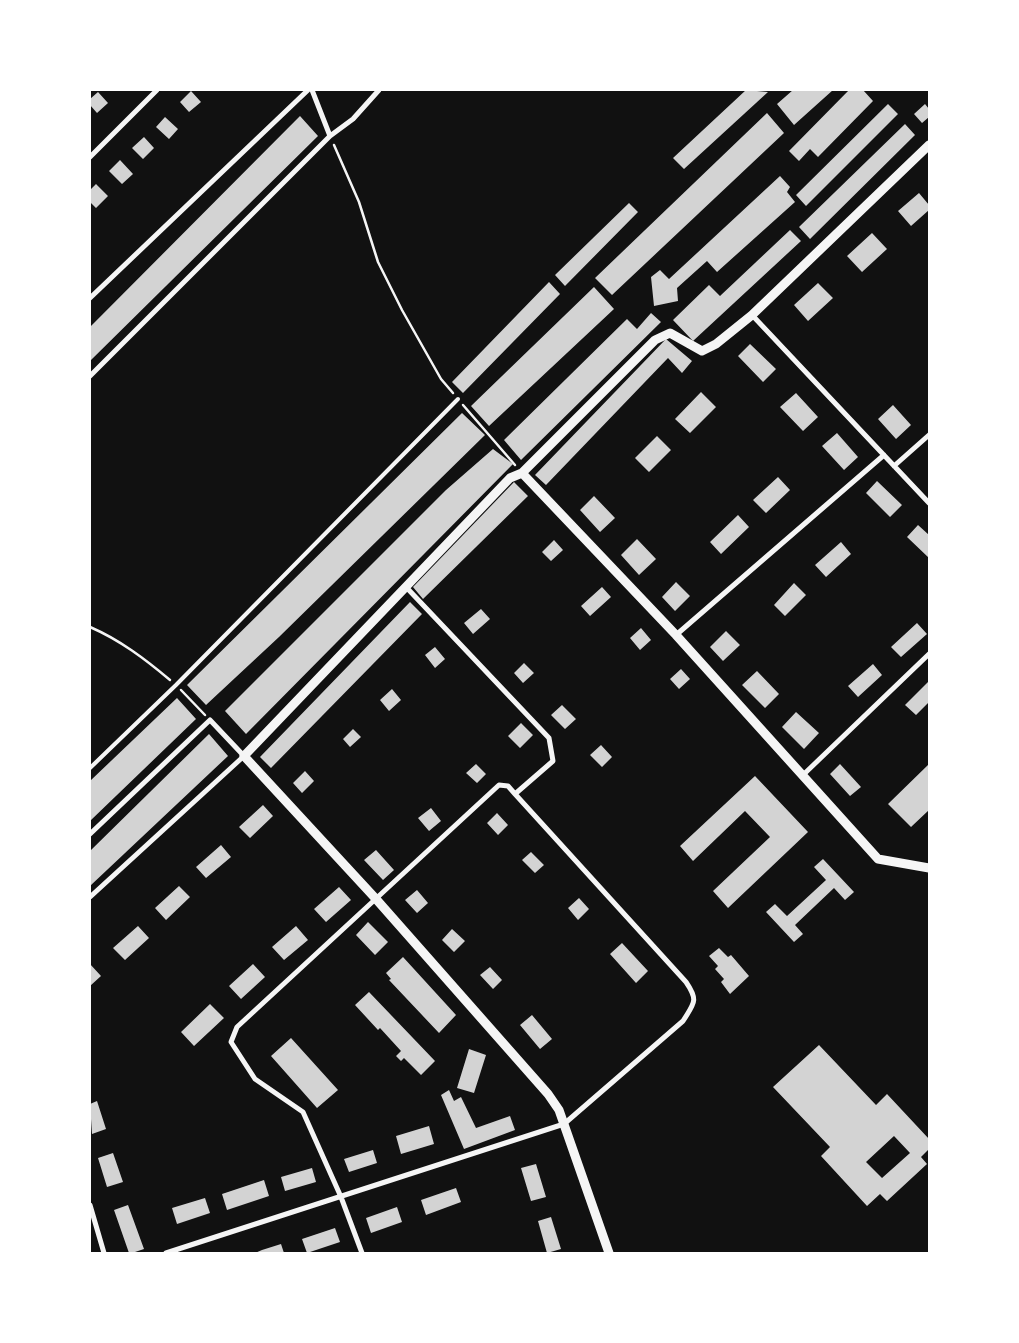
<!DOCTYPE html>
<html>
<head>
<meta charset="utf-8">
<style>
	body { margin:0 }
	#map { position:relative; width:1019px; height:1343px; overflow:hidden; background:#111; font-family:Mulish,sans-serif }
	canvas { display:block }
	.frame { position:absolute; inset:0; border:91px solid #fff; pointer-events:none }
</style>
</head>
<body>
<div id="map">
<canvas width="1019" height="1343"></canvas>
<div class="frame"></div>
</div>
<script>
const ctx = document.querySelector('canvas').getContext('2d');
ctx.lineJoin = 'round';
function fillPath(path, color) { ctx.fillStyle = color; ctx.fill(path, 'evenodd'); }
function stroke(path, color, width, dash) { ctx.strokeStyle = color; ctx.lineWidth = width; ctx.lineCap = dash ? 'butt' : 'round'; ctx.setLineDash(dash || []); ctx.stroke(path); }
const building = new Path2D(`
	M746 90 768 92 684 169 673 158Z
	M793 90H833L794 125 777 104Z
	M849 90H863L873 101 818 157 810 149 799 161 789 151Z
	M191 91 201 102 189 112 180 102Z
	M98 92 108 103 97 113 90 105V99Z
	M888 104 898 114 806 206 796 195Z
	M925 104 929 109V117L922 123 914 114Z
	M767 113 784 133 612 295 595 278Z
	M300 116 318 136 90 361V327Z
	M165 117 178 129 169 139 156 127Z
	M905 124 915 135 810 239 799 227Z
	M144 137 154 148 143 159 132 148Z
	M120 160 133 174 122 184 109 171Z
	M780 176 790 187 787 192 795 202 717 272 707 261 677 288 678 301 654 306 651 277 660 270 669 279Z
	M96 184 108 196 96 208 90 202V190Z
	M919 193 929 205V210L911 226 898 211Z
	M629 203 638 212 565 286 555 275Z
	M790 230 801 241 693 341 673 320 709 285 720 296Z
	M872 233 887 249 862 272 847 256Z
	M549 282 560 294 463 393 452 382Z
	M818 283 833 298 808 321 794 305Z
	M594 287 614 309 489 426 471 406Z
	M651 313 661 322 521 460 504 440 627 319 637 329Z
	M666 339 692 361 682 373 668 358 546 485 535 475Z
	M750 344 776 369 763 382 738 356Z
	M701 392 716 407 690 433 675 419Z
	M796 393 818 417 803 431 780 407Z
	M893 405 911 425 896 439 878 419Z
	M462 413 485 435 279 637 206 705 187 685Z
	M837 433 858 457 844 470 822 446Z
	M657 436 671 450 649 472 635 458Z
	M493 449 513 464 246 734 225 711 446 490Z
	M778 477 790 490 766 513 753 500Z
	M877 481 902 505 890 517 866 493Z
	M514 482 528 496 423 599 413 587Z
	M594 496 615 518 600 532 580 510Z
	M738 515 749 527 721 554 710 542Z
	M918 525 929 535V558L907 537Z
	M637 539 656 559 639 575 621 555Z
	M554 540 563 550 551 561 542 552Z
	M841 542 851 554 826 577 815 565Z
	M676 582 690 596 675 611 662 597Z
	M794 583 806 595 785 616 774 605Z
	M602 587 611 597 590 616 581 606Z
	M410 602 422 614 271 768 260 757Z
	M481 609 490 619 473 634 464 623Z
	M917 623 927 634 901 657 891 647Z
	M641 628 651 640 640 650 630 638Z
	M726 631 740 645 723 661 710 647Z
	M435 647 445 659 435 668 425 655Z
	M524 663 534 673 523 683 514 673Z
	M873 664 882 675 858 697 848 686Z
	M681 669 690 679 679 689 670 679Z
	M757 671 779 694 765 708 742 685Z
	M929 681V702L916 715 905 705Z
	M392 689 401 700 389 711 380 700Z
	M177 698 196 719 90 821V781Z
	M562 705 576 719 565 729 551 715Z
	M796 712 819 733 804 749 782 727Z
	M521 723 533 735 520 748 508 736Z
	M353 729 361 737 350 747 343 739Z
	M209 734 228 756 90 886V851Z
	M601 745 612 757 602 767 590 755Z
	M476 764 486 774 477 783 466 773Z
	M840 764 861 787 850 796 830 774Z
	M929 764V810L911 827 888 804Z
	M305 771 314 781 302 793 293 783Z
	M755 776 808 832 728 908 713 891 770 837 745 811 693 861 680 846Z
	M263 805 273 816 250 838 239 827Z
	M431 808 441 821 429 831 418 818Z
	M497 813 508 825 498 835 487 823Z
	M221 845 231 857 206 878 196 867Z
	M376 850 394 870 383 880 364 860Z
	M531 852 544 865 535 873 522 860Z
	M823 859 854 892 845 900 834 888 795 925 803 934 794 942 766 912 775 904 787 916 826 880 814 867Z
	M179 886 190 897 166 920 155 908Z
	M339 887 351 900 326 922 314 909Z
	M417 890 428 903 417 913 405 900Z
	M579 898 589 909 578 920 568 908Z
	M368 922 388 942 375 955 356 935Z
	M138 926 149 938 125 960 113 948Z
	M296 926 308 940 284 960 272 947Z
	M452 929 465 941 454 952 442 940Z
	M622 943 648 971 636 983 610 954Z
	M719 948 728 957 731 955 749 976 730 994 721 982 724 979 715 969 718 966 709 956Z
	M403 957 456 1015 439 1033 389 980 391 979 386 973Z
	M90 964 101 976 90 986Z
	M253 964 265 977 241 999 229 986Z
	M490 967 502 980 493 989 480 975Z
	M369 992 435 1061 421 1075 404 1058 401 1061 396 1056 401 1051 380 1028 378 1030 355 1005Z
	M210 1004 224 1018 194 1046 181 1032Z
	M532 1015 552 1039 540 1049 520 1025Z
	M291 1038 338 1090 317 1108 271 1056Z
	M819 1045 876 1105 887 1094 929 1139V1149L921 1157 927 1164 887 1201 880 1194 867 1206 821 1156 830 1147 773 1087ZM894 1136 910 1153 882 1178 866 1162Z
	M469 1049 486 1055 474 1093 457 1088Z
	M449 1090 454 1101 461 1097 476 1128 510 1116 515 1130 464 1149 441 1095Z
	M97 1101 106 1129 92 1134 90 1104Z
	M429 1126 434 1144 401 1154 396 1136Z
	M373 1150 377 1163 349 1172 344 1159Z
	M113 1153 123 1182 107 1187 98 1158Z
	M536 1164 546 1197 531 1201 521 1168Z
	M312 1168 316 1182 285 1191 281 1177Z
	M264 1180 269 1196 227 1210 222 1194Z
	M456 1188 461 1202 426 1215 421 1200Z
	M205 1198 210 1213 177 1224 172 1208Z
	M128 1205 144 1249 132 1253H129L114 1210Z
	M397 1207 402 1222 371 1233 366 1218Z
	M551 1217 561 1249 547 1253 538 1221Z
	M335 1228 340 1242 307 1253 302 1239Z
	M281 1244 284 1253H255L262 1250Z`);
const path = new Path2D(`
	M334 145 359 202 378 262 402 310 441 379 453 393
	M463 405 515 465
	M90 627C120 640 145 659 170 680
	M181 690 205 715`);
const service = new Path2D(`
	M90 768 176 685 458 399`);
const minor = new Path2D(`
	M312 90 330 136
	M90 157 157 90
	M90 298 308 90
	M752 315 929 503
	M90 376 330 136 353 119 379 90
	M894 466 929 435
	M676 635 884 455
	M803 775 929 654
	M90 834 210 720 244 756 90 897
	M90 1205 104 1253
	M166 1253 564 1124 683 1021C694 1003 699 1001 686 982L515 794
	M362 1253 341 1197 303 1112 255 1079 231 1042 237 1027 499 785 508 786 515 794 553 761 549 738 406 587`);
const tertiary = new Path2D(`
	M522 473 676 635 878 859 929 868
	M609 1253 559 1110 548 1094 376 899 244 756 510 478 522 473 655 340 670 333 702 351 716 344 752 315 929 145`);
fillPath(building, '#d3d3d3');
stroke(path, '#f5f5f5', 2.5);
stroke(service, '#f5f5f5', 4);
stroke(minor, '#f5f5f5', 5);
stroke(tertiary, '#f5f5f5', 9);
</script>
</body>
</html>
